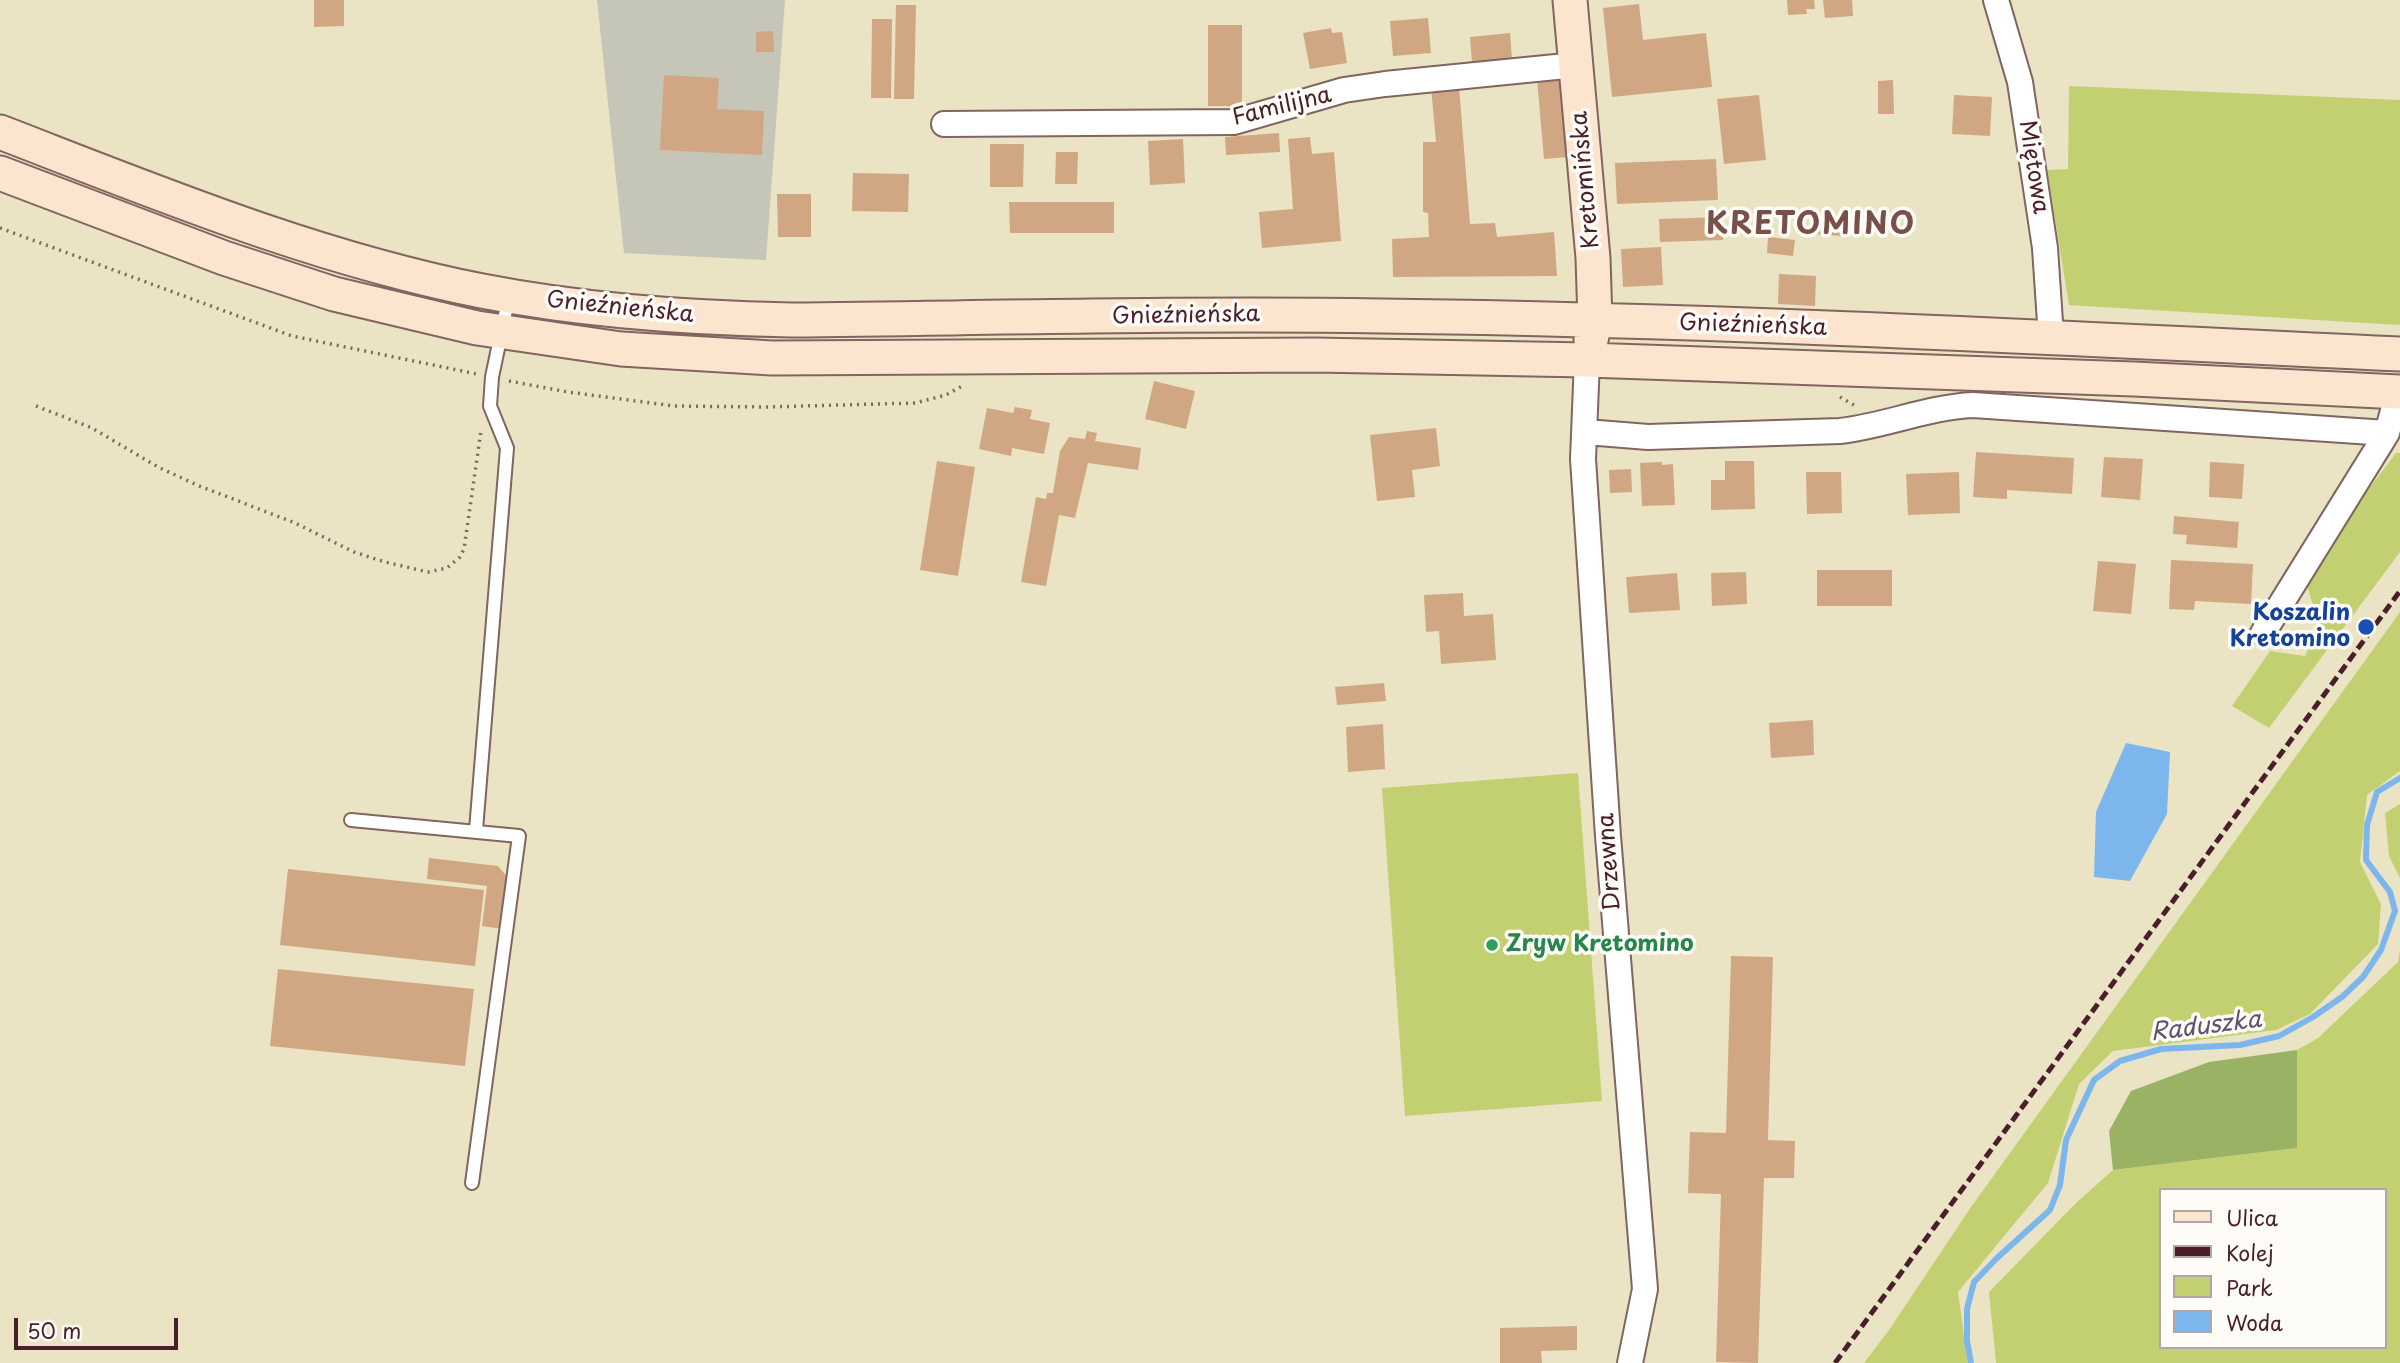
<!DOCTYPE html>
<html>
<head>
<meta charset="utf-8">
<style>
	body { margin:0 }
	#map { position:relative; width:2400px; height:1363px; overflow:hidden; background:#eae4c4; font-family:"Playpen Sans",sans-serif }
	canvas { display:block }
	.legend { position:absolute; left:2159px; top:1188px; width:228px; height:161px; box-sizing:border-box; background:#fdfcf7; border:2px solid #b5a4a5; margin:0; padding:9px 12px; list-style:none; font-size:21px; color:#4a1f2b }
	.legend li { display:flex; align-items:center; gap:14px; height:35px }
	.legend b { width:35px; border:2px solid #b5a4a5 }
	.scale { position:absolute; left:14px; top:1318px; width:164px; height:32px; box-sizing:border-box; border:4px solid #4a1f2b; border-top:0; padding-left:9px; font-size:21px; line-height:24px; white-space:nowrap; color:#4a1f2b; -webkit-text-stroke:5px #fdfcf7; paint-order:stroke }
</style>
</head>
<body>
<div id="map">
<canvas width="2400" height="1363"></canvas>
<ul class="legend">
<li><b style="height:9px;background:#fce5cf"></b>Ulica</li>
<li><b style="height:9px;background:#4a1f2b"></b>Kolej</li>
<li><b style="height:19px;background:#c3d072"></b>Park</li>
<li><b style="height:19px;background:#7db6ed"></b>Woda</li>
</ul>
<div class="scale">50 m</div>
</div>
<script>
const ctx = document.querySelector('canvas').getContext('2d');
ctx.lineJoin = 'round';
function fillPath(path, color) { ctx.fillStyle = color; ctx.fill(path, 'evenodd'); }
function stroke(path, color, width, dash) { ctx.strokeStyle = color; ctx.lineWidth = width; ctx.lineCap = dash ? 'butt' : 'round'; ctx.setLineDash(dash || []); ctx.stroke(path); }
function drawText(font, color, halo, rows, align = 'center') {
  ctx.font = font + ' "Playpen Sans",sans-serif'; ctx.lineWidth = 7; ctx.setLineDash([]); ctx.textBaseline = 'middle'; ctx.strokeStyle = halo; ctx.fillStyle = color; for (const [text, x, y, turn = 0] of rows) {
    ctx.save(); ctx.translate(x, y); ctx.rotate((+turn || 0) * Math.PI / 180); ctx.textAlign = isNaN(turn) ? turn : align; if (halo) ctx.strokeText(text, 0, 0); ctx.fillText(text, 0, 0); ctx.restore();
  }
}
const industrial = new Path2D(`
	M597 0H785L766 260 624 253Z`);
const green = new Path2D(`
	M2069 86 2400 100V325L2069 305 2047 170 2068 169Z
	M2396 453H2400V552L2269 728 2232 706 2270 651 2305 656 2319 626 2306 582 2344 522Z
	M2400 612V771L2367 795 2360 862 2381 904 2378 944 2310 1014 2276 1030 2113 1051 2079 1084 2048 1183 1958 1292 1968 1363H1864L1889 1330 1971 1207Z
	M1578 773 1602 1101 1405 1116 1382 788Z
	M2400 804V878L2389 856 2385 813Z
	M2400 950V1363H1996L1989 1292 2076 1203 2113 1170 2297 1148V1050L2318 1038 2398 962ZM2160 1190H2384V1347H2160Z`);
const forest = new Path2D(`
	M2297 1050V1148L2113 1170 2109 1131 2131 1091 2209 1062Z`);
const water = new Path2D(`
	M2126 743 2170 752 2167 814 2130 881 2094 877 2096 812Z`);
const stream = new Path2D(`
	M1971 1363 1967 1341V1309L1974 1282 1997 1258 2050 1210 2060 1185 2066 1140 2094 1080 2120 1061 2161 1049 2240 1045 2279 1036 2313 1017 2342 997 2363 977 2381 950 2395 911 2390 892 2366 860 2367 825 2377 792 2400 778`);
const building = new Path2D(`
	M314 0H344V26L314 27Z
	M1787 0H1814L1815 9H1806L1807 14 1788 15Z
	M1823 0H1852L1853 16 1825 18Z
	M1639 4 1643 40 1706 33 1712 87 1612 97 1603 8Z
	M896 5H916L914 99H894Z
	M1428 18 1431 53 1393 56 1390 21Z
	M872 19H892L891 98H871Z
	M1208 25H1242V106H1208Z
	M1331 28 1332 33 1342 32 1347 63 1310 69 1303 33Z
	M773 31 774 52H756V32Z
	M1510 33 1512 59 1472 63 1470 37Z
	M664 75 719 78 717 109 764 111 762 155 660 150Z
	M1562 77 1569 157 1544 159 1537 79Z
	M1893 80 1894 114H1878V81Z
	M1459 86 1470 224 1495 223 1497 237 1554 232 1557 276 1393 277 1392 239 1429 237 1428 213 1423 212V142H1436L1431 87Z
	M1759 95 1766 160 1724 164 1717 99Z
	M1954 95 1992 97 1990 136 1952 134Z
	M1279 133 1280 152 1226 155 1225 137Z
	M1310 137 1312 154 1334 152 1341 241 1262 248 1259 212 1293 209 1288 139Z
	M1183 139 1185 183 1150 185 1148 141Z
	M990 144H1024L1023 187H990Z
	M1056 152H1078L1077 184H1055Z
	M1716 159 1718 200 1617 204 1615 163Z
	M853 173 909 174 908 212 852 211Z
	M777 194H811V237H778Z
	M1009 202H1114V233H1010Z
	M1816 216 1843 218 1841 236 1815 234Z
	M1723 217V240L1660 242 1659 219Z
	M1768 237 1795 240 1793 256 1767 253Z
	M1661 247 1663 285 1623 287 1621 249Z
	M1779 274 1816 276 1815 306 1778 304Z
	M1154 381 1195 391 1186 429 1145 419Z
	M1015 407 1032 410 1030 419 1050 423 1044 454 1012 448 1011 456 979 449 987 408 1013 413Z
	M1436 428 1440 466 1412 470 1415 497 1377 501 1370 435Z
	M1087 431 1097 433 1095 441 1141 448 1138 470 1088 463 1075 518 1059 515 1046 586 1021 582 1036 497 1046 499 1047 493H1053L1060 451 1069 437 1085 439Z
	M1976 452 2074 458 2072 494 2007 490V499L1973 497Z
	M2104 457 2143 459 2140 500 2101 497Z
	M937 461 975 467 958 576 920 570Z
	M1725 461H1754L1755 509 1711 510V480H1725Z
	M1662 462V465L1673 464 1675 505 1642 506 1640 463Z
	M2210 462 2244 464 2242 499 2209 497Z
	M1631 469 1632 492 1610 493 1609 470Z
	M1806 472H1841L1842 513 1807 514Z
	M1959 472 1960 513 1908 515 1906 474Z
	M2174 516 2239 522 2237 548 2186 544 2187 535 2173 534Z
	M2171 560 2253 564 2251 604 2195 601 2194 610 2169 609Z
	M2098 561 2136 564 2131 614 2093 611Z
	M1817 570H1892V606H1817Z
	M1746 572 1747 604 1712 606 1711 573Z
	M1677 573 1680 610 1629 613 1626 577Z
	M1463 593 1464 616 1493 614 1496 660 1441 664 1439 631 1426 632 1424 595Z
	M1384 683 1386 701 1337 705 1335 687Z
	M1813 720 1814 755 1771 758 1769 723Z
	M1383 724 1385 769 1348 772 1346 727Z
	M429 858 498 866 509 879 503 929 482 926 487 886 427 879Z
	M288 869 484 890 475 966 280 945Z
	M1731 956 1773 957 1768 1140 1795 1141 1794 1178H1764L1758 1363 1716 1362 1721 1194 1688 1193 1690 1132 1726 1133Z
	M278 969 474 989 465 1066 270 1046Z
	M1577 1326V1350L1541 1351 1542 1363H1500V1328Z`);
const path = new Path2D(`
	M0 228 292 336 477 374
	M509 381 568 392 674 406 766 407 915 403 946 395 964 385
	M1840 397 1854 405
	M36 406 92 428 158 467 197 485 295 523 354 552 385 562 428 572 447 568 460 557 464 549 481 431`);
const lane = new Path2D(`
	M351 820 519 836 472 1183
	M476 830 507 448 490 406 492 377 509 296`);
const street = new Path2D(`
	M1996 0 2020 82 2045 248 2051 337
	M944 124 1234 122 1344 90 1385 84 1576 65
	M1587 360 1583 459 1608 836 1645 1289 1630 1363
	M1586 432 1648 437 1840 431C1885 426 1928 407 1973 405L2387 433
	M2263 633 2387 433 2398 392`);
const secondary = new Path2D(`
	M1570 0 1593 258 1595 321 1591 340
	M0 132C158 193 315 258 482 291 584 311 688 318 792 320 989 318 1186 313 1382 316 1722 320 2061 338 2400 354
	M0 173 224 258 334 294 477 328 621 349 772 358 1315 355 1587 360 2134 379 2400 392`);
const rail = new Path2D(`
	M1835 1363 2400 591`);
const markers = [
	[2366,627,9,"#1a4fb4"],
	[1492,945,7,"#2e9e5b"]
];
const streetNames = [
	["Familijna",1282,107,-14],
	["Miętowa",2033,167,81],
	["Kretomińska",1586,180,-95],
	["Gnieźnieńska",620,308,6],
	["Gnieźnieńska",1186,316,-1],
	["Gnieźnieńska",1753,326,2],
	["Drzewna",1610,862,-94]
];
const transitNames = [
	["Koszalin",2350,614],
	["Kretomino",2350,640]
];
const leisureNames = [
	["Zryw Kretomino",1506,945]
];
const waterNames = [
	["Raduszka",2206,1027,-7]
];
const districtNames = [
	["KRETOMINO",1811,226]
];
fillPath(industrial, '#c5c5b8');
fillPath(green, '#c3d072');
fillPath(forest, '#9ab264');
fillPath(water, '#7db6ed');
stroke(stream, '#7db6ed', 6);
fillPath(building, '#d1a783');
stroke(lane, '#826461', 16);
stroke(street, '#826461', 28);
stroke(secondary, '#826461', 37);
stroke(path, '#826461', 3.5, [2, 5]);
stroke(lane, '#fff', 12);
stroke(street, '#fff', 24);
stroke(secondary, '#fce5cf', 33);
stroke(rail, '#4a1f2b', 5, [10, 5]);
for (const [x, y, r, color] of markers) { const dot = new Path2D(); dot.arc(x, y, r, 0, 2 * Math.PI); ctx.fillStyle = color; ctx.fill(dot); stroke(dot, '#fdfcf7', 2.5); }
drawText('23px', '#4a1f2b', '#fdfcf7', streetNames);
drawText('bold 23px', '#164399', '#fdfcf7', transitNames, 'right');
drawText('bold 23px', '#27864d', '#fdfcf7', leisureNames, 'left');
drawText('italic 24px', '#5c546f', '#fdfcf7', waterNames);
ctx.letterSpacing = '2px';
drawText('bold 30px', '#794f4a', '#fdfcf7', districtNames);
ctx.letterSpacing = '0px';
</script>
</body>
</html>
